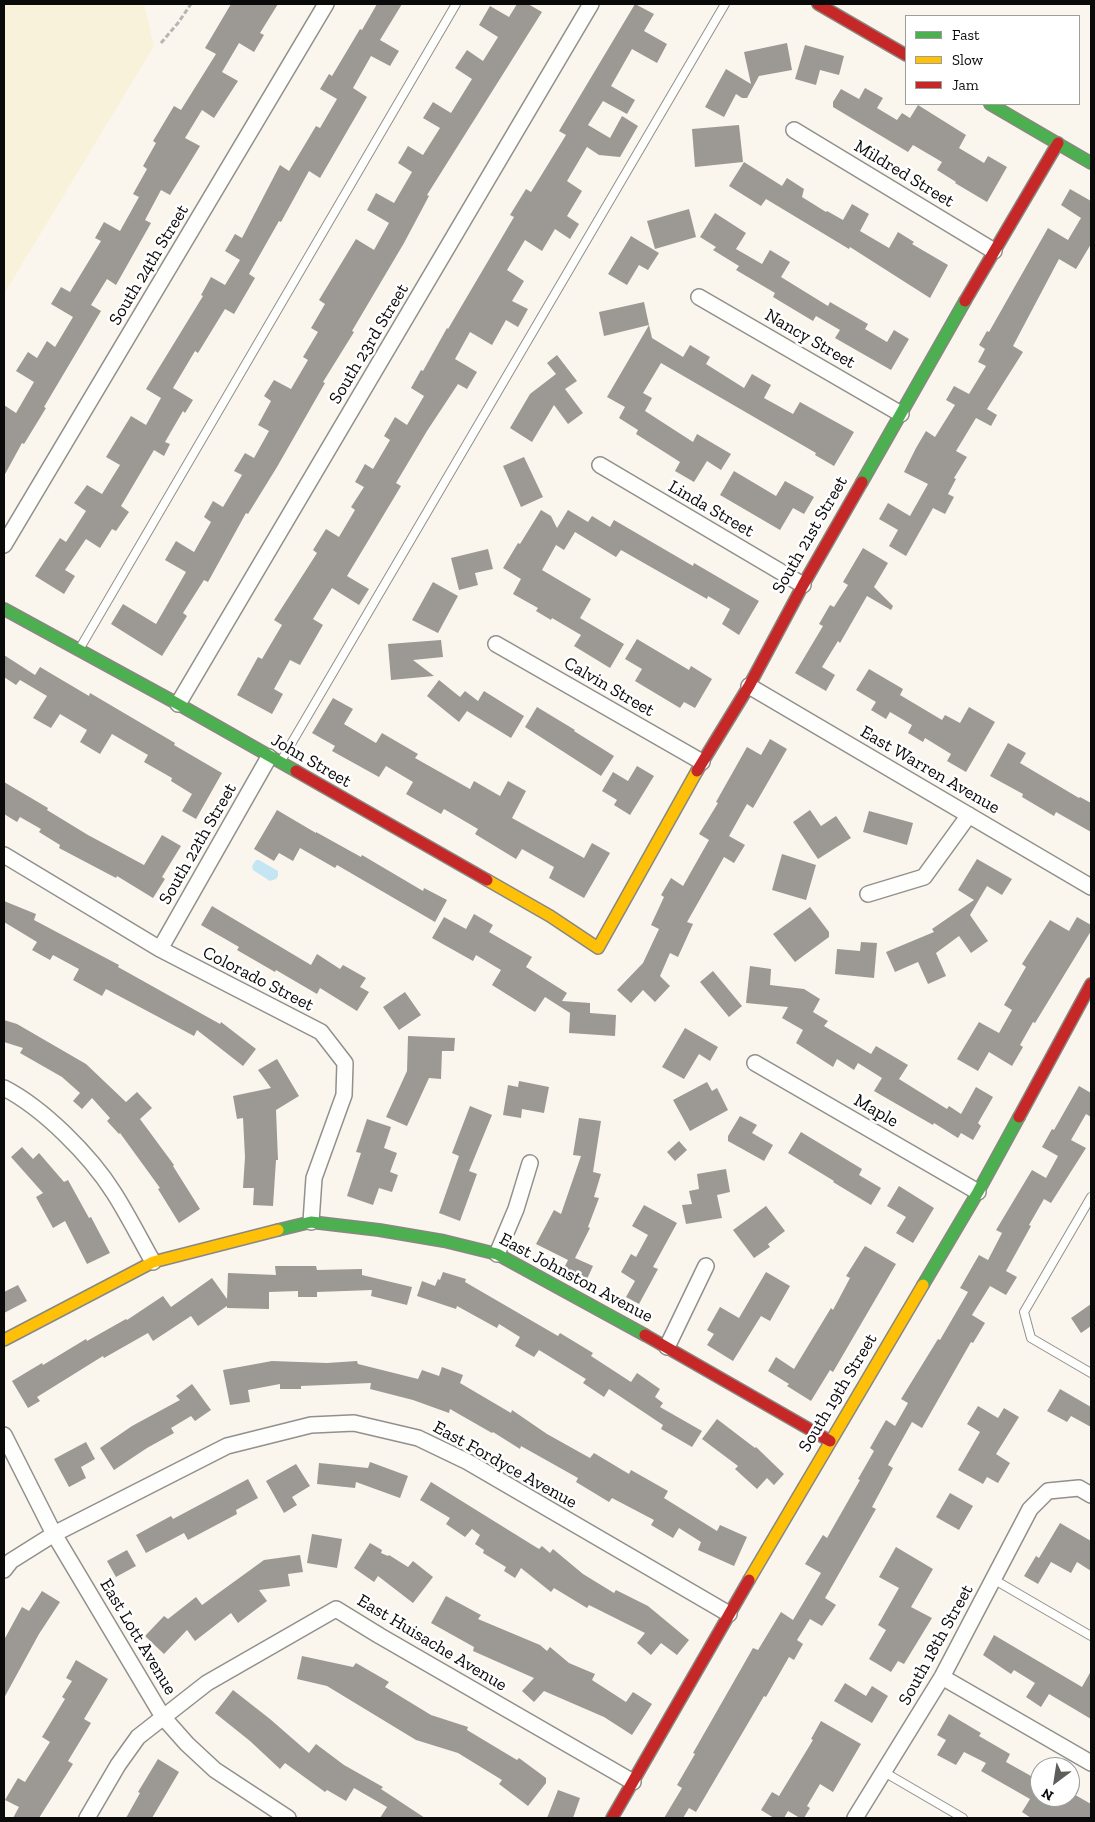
<!DOCTYPE html>
<html>
<head>
<meta charset="utf-8">
<style>
	body { margin:0 }
	#map { position:relative; width:1095px; height:1822px; overflow:hidden; background:#faf6ed; font-family:"Zilla Slab",serif }
	canvas { display:block }
	.frame { position:absolute; inset:0; border:5px solid #0a0a0a; pointer-events:none }
	.legend { position:absolute; left:905px; top:15px; width:175px; height:90px; box-sizing:border-box; background:#fff; border:1px solid #9d9d9d; margin:0; padding:6px 9px; list-style:none; font-size:15px; color:#0a0a0a }
	.legend li { display:flex; align-items:center; gap:10px; height:25px }
	.legend b { width:25px; border:1px solid #9d9d9d }
	.north { position:absolute; left:1030px; top:1757px; width:50px; height:50px; box-sizing:border-box; background:#fff; border:1px solid #9d9d9d; border-radius:50%; rotate:211deg; font-size:14px; font-weight:700; line-height:20px; text-align:center; color:#0a0a0a }
	.north::after { content:''; display:block; margin:auto; width:18px; height:22px; background:#5e5d59; clip-path:polygon(50% 0,100% 100%,50% 72%,0 100%) }
</style>
</head>
<body>
<div id="map">
<canvas width="1095" height="1822"></canvas>
<div class="frame"></div>
<ul class="legend">
<li><b style="height:6px;background:#4caf50"></b>Fast</li>
<li><b style="height:6px;background:#ffc107"></b>Slow</li>
<li><b style="height:6px;background:#c62828"></b>Jam</li>
</ul>
<div class="north">N</div>
</div>
<script>
const ctx = document.querySelector('canvas').getContext('2d');
ctx.lineJoin = 'round';
function fillPath(path, color) { ctx.fillStyle = color; ctx.fill(path, 'evenodd'); }
function stroke(path, color, width, dash) { ctx.strokeStyle = color; ctx.lineWidth = width; ctx.lineCap = dash ? 'butt' : 'round'; ctx.setLineDash(dash || []); ctx.stroke(path); }
function drawText(font, color, halo, rows, align = 'center') {
  ctx.font = font + ' "Zilla Slab",serif'; ctx.lineWidth = 5; ctx.setLineDash([]); ctx.textBaseline = 'middle'; ctx.strokeStyle = halo; ctx.fillStyle = color; for (const [text, x, y, turn = 0] of rows) {
    ctx.save(); ctx.translate(x, y); ctx.rotate((+turn || 0) * Math.PI / 180); ctx.textAlign = isNaN(turn) ? turn : align; if (halo) ctx.strokeText(text, 0, 0); ctx.fillText(text, 0, 0); ctx.restore();
  }
}
const farmland = new Path2D(`
	M4 4H144L154 46 4 294Z`);
const water = new Path2D(`
	M256 860H259L278 871V876L276 879 270 881 253 870 252 866Z`);
const building = new Path2D(`
	M231 4H278L260 33 264 35 254 52 239 43 222 72 238 81 214 118 202 110 185 138 200 146 170 195 161 190 145 220 151 223 116 285 107 279 91 305 101 311 44 407 46 408 24 444 22 443 4 476V405L16 413 34 382 16 371 28 352 37 358 47 341 55 347 73 317 51 304 61 287 70 292 101 241 95 238 104 222 120 231 139 197 133 194 147 169 143 166 156 143 153 141 174 106 181 110 216 54 205 48Z
	M377 4H402L380 40 399 51 390 66 371 56 353 88 367 97 320 178 309 171 281 222 279 221 249 274 255 278 234 314 225 309 198 353 195 351 173 388 193 400 185 413 183 411 165 442 170 444 164 456 154 450 121 506 129 512 116 531 112 529 100 548 86 539 65 570 75 576 64 594 35 576 60 538 66 542 86 511 74 503 87 485 102 494 120 465 106 457 131 416 146 425 161 398 146 389 203 296 201 295 211 277 225 285 240 260 225 251 235 234 242 238 280 165 289 171 316 126 320 128 337 99 320 89 329 74 332 76 360 29 362 30Z
	M517 4H528L542 12 427 195 429 196 404 243 352 331 354 332 323 382 325 383 277 467 248 514 246 513 208 582 204 580 183 613 187 616 162 656 111 624 123 604 156 624 186 572 165 560 176 541 194 552 211 522 204 517 213 501 223 507 242 475 234 471 245 453 254 458 269 431 258 425 271 401 264 396 274 380 291 389 308 360 303 357 318 332 311 328 325 304 319 300 356 239 374 250 389 223 367 210 376 193 394 203 412 172 398 163 408 146 423 155 440 128 423 118 433 102 451 113 472 79 455 68 467 50 483 61 498 37 479 25 490 6 509 17Z
	M635 4 654 14 644 31 667 44 657 63 632 49 611 86 635 100 627 114 603 101 588 125 610 138 622 116 638 126 620 157 599 155 587 147 567 181 582 191 567 216 579 224 570 239 555 229 542 251 525 240 507 270 524 281 512 301 528 309 518 327 506 320 492 345 470 332 455 359 477 372 467 389 458 384 427 431 396 483 401 486 347 576 369 589 359 605 332 588 313 619 323 625 300 665 290 660 274 689 283 694 272 714 237 695 258 657 262 659 282 625 274 620 317 553 313 550 326 529 339 537 355 510 351 507 364 487 355 482 365 464 373 469 390 440 384 436 395 417 407 425 424 396 411 388 421 370 423 371 447 328 448 329 514 217 510 215 526 189 531 192 566 135 559 131Z
	M787 43 792 70 759 76 747 98H742L736 94 724 117 705 107 726 69 751 84 744 52Z
	M805 45 844 56 839 75 820 70 816 85 795 79Z
	M865 88 883 98 877 108 897 120 902 113 910 118 918 105 966 135 959 148 984 163 988 156 1007 167 987 202 955 183 956 182 937 170 942 162 913 145 908 152 833 107V102L841 89 859 99Z
	M739 125 743 162 695 167 692 129Z
	M744 162 782 186 787 178 804 189 802 197 826 212 827 211 843 220 852 204 869 214 860 231 889 248 898 232 914 242 912 244 948 265 930 298 850 247 849 249 766 199 761 206 729 186Z
	M1070 189 1091 201V200V244L1076 269 1059 259 1013 346 1023 352 987 409 997 415 991 426 976 418 956 451 967 457 954 478 956 479 948 494 954 497 945 514 933 508 906 556 889 546 898 530 879 519 888 503 910 516 928 484 904 472 916 448 926 431 935 437 955 405 946 400 954 386 969 394 986 366 978 362 985 349 979 345 987 331 989 332 1048 228 1068 240 1081 218 1061 205Z
	M689 209 696 237 655 249 647 221Z
	M715 213 746 233 736 249 762 264 770 250 790 262 781 277 828 306 830 302 868 324 865 329 887 342 894 330 909 339 891 370 835 338 840 330 816 316 813 321 773 297 775 293 736 270 739 266 713 250 716 247 700 237Z
	M631 236 659 253 648 270 639 265 627 285 608 274Z
	M644 302 649 325 604 336 599 312Z
	M649 325 652 338 683 357 690 345 710 357 706 364 744 388 752 374 771 385 764 398 793 414 800 402 854 432 834 466 815 455 816 453 661 363 643 393 652 398 645 411 693 442 697 434 731 454 721 470 707 461 694 482 675 471 680 462 636 434 638 430 619 418 625 407 607 397Z
	M557 355 577 381 565 389 583 413 568 424 554 405 532 442 510 428 530 394 556 374 547 363Z
	M524 457 543 497 521 507 503 466Z
	M734 471 776 496 785 481 814 497 804 514 793 508 780 530 720 495Z
	M541 510 551 516 557 528 568 510 588 522 592 516 610 527 614 520 693 566 694 563 759 601 739 635 722 624 730 609 708 596 707 599 621 550 616 557 575 532 564 550 556 545 542 570 591 599 580 618 624 644 610 668 574 646 581 635 552 618 551 620 536 611 538 608 513 594 521 579 503 568 518 543 520 544Z
	M863 548 888 563 874 587 893 606 891 610 867 596 840 643 838 641 822 667 835 675 826 691 795 673 823 626 819 624 830 605 834 607 848 585 843 582Z
	M488 549 493 569 475 573 478 585 459 590 451 558Z
	M433 582 458 596 438 633 412 620Z
	M637 639 689 670 691 666 712 679 695 708 684 702 680 708 635 681 642 669 625 659Z
	M441 640 443 657 413 660 434 676 391 680 388 644Z
	M4 655 35 675 40 667 89 696 90 693 175 743 174 745 222 773 196 819 182 811 192 794 171 781 172 778 144 762 148 755 112 734 100 754 80 742 87 730 60 714 51 728 33 718 47 696 20 680 16 685 4 677Z
	M869 669 903 689 900 695 942 720 945 715 960 723 969 707 995 722 966 772 947 761 951 754 925 738 923 742 908 733 912 725 890 712 886 719 871 710 876 702 856 690Z
	M439 680 460 697 465 691 478 701 484 691 524 716 511 738 467 711 459 722 427 696Z
	M333 698 353 709 344 724 376 743 382 733 418 754 415 758 470 789 474 781 500 796 508 781 526 791 512 818 584 858 592 843 610 853 584 898 549 878 554 867 522 849 516 859 475 834 478 829 444 809 441 814 406 794 413 782 386 766 379 777 332 751 335 746 312 733Z
	M537 707 575 730 574 731 614 756 601 776 525 727Z
	M770 739 787 749 753 808 747 804 729 836 745 845 734 863 724 857 687 922 693 924 678 957 670 953 660 976 670 986 655 1002 643 990 631 1003 617 990 643 963 659 929 651 925 664 897 661 895 671 878 683 886 709 840 699 834 718 803 716 802 747 747 761 755Z
	M1008 743 1026 753 1020 763 1079 798 1080 797 1091 803V832L1056 812 1054 816 1022 797 1023 794 990 776Z
	M637 766 654 776 630 815 614 805 617 800 602 791 613 772 628 781Z
	M4 782 48 808 47 810 88 835 144 865 162 835 181 846 162 877 165 879 153 898 117 876 116 878 59 848 60 845 39 832 41 829 20 817 17 822 4 814Z
	M277 810 316 833V832L361 857 362 855 423 891 424 888 447 900 435 922 337 865 335 868 300 848 293 861 279 853 274 861 254 849Z
	M810 810 821 826 836 816 851 838 818 859 793 822Z
	M869 811 913 823 907 845 863 832Z
	M782 854 816 865 806 900 772 890Z
	M977 859 1012 879 1002 895 987 886 970 915 988 941 971 953 959 936 936 953 946 976 928 984 918 962 895 972 886 952 934 932 932 929 974 900 958 890Z
	M4 901 36 914 34 920 119 965 118 967 220 1024 221 1022 256 1049 243 1066 197 1030 194 1036 106 989 102 996 73 980 79 969 53 955 50 960 32 950 37 942 4 922Z
	M212 906 311 965 317 954 340 969 343 965 366 978 360 987 369 992 357 1011 320 988 317 994 276 970 275 972 237 950 239 947 201 925Z
	M810 907 829 932V937L795 962 773 934Z
	M474 914 493 925 489 932 532 957 526 967 567 993 562 1001 590 1003V1013L616 1015 615 1036 569 1033 570 1013 545 997 535 1012 492 985 501 970 476 955 473 961 432 938 444 917 466 929Z
	M1077 917 1091 925V931L1035 1023 1033 1022 1020 1045 1023 1047 1012 1066 989 1052 978 1071 957 1059 979 1022 999 1033 1012 1010 1004 1005 1026 967 1022 964 1050 920 1069 931Z
	M861 942 877 943 874 978 835 974 837 949 860 951Z
	M750 966 771 969 770 985 804 989 820 999 813 1012 828 1021 824 1026 871 1054 876 1046 908 1065 899 1079 947 1109 949 1106 961 1114 976 1087 993 1097 978 1123 981 1126 973 1140 961 1133 958 1138 934 1123 933 1125 874 1091 882 1078 858 1063 854 1070 837 1059 833 1067 796 1043 803 1030 782 1018 788 1007 746 1003Z
	M713 971 742 1006 729 1017 700 982Z
	M405 992 421 1015 399 1030 383 1007Z
	M4 1020 17 1024 86 1064 126 1102 137 1092 152 1108 140 1119 174 1165 173 1166 200 1209 179 1223 158 1189 160 1188 120 1133 119 1134 107 1121 110 1118 92 1098 82 1109 73 1101 80 1093 62 1077 20 1053 23 1048 4 1042Z
	M685 1028 718 1047 710 1061 699 1054 684 1079 662 1067Z
	M408 1036 455 1038 454 1051H442L441 1079 429 1078 407 1126 386 1117 407 1071Z
	M277 1059 299 1096 276 1110 278 1160H276L273 1206 253 1205 254 1188H243L245 1157 243 1118 237 1119 233 1096 271 1088 258 1070Z
	M519 1081 549 1087 544 1113 522 1109 521 1118 503 1115 508 1085 518 1087Z
	M707 1082 712 1091 717 1088 728 1110 690 1131 673 1100Z
	M1079 1086 1091 1093V1117L1086 1114 1071 1140 1086 1148 1051 1203 1044 1199 1029 1225 1031 1226 1006 1271 1017 1277 1006 1295 990 1286 972 1315 985 1323 973 1343 971 1342 922 1428 912 1422 888 1465 893 1468 872 1507 876 1509 825 1598 836 1605 822 1626 810 1619 797 1640 803 1644 794 1660 789 1657 766 1697 764 1696 696 1812 689 1808 683 1818H664L682 1788 677 1785 695 1754 693 1753 753 1648 758 1650 781 1612 793 1620 821 1573 805 1564 823 1535 827 1538 860 1480 858 1479 874 1451 870 1448 886 1420 895 1426 908 1403 901 1399 938 1339 940 1340 968 1292 960 1288 979 1255 988 1260 1002 1233 996 1230 1032 1170 1046 1178 1058 1156 1042 1147 1052 1129 1054 1130Z
	M470 1106 492 1115 469 1171 477 1174 460 1221 439 1213 459 1156 452 1153Z
	M740 1116 757 1125 752 1133 773 1145 764 1161 728 1141V1136Z
	M579 1118 601 1121 593 1172 601 1174 594 1197 599 1198 588 1227 590 1228 575 1258 593 1266 587 1279 564 1268 568 1260 536 1244 554 1210 561 1214 581 1156 573 1155Z
	M367 1119 391 1127 384 1148 397 1153 390 1172 398 1175 392 1192 379 1188 373 1205 347 1196 361 1153 356 1152Z
	M801 1132 862 1169 859 1175 881 1188 871 1205 833 1182 834 1181 788 1153Z
	M679 1141 687 1150 675 1161 667 1152Z
	M22 1147 33 1159 39 1153 64 1182 68 1180 89 1218 91 1217 110 1253 87 1264 65 1221 53 1228 36 1197 43 1193 11 1157Z
	M726 1169 730 1192 717 1195 722 1218 686 1224 682 1205 692 1204 689 1191 699 1189 697 1174Z
	M899 1186 934 1208 913 1243 896 1233 906 1217 887 1206Z
	M644 1205 677 1223 653 1267 658 1269 639 1304 626 1297 635 1281 621 1272 631 1254 636 1257 648 1235 632 1226Z
	M766 1206 785 1231 768 1244 770 1247 754 1258 733 1230Z
	M865 1246 896 1264 833 1372 830 1370 811 1401 787 1386 789 1384 768 1371 776 1357 794 1369 831 1308 833 1310 850 1278 846 1276Z
	M275 1266H316L317 1270 362 1269V1275L412 1287 407 1305 371 1296 372 1290 317 1292V1297H298V1291L269 1292V1309L227 1308V1306L198 1326 191 1316 153 1341 148 1333 104 1358 103 1356 37 1397 40 1401 28 1408 12 1381 42 1363 43 1365 86 1339 87 1341 126 1319 127 1320 163 1296 171 1307 212 1278 227 1299 228 1273 276 1275Z
	M443 1272 466 1279 465 1282 558 1336 560 1333 593 1353 591 1356 631 1382 637 1373 660 1389 655 1397 663 1403 660 1407 702 1431 692 1447 661 1429 663 1425 609 1389 604 1397 583 1383 586 1379 539 1350 534 1357 515 1346 520 1337 499 1324 497 1328 457 1306 456 1309 417 1296 422 1281 435 1286 438 1279 440 1280Z
	M766 1272 790 1286 770 1321 761 1316 733 1361 707 1345 714 1334 707 1330 720 1307 739 1318Z
	M18 1285 27 1301 4 1313V1292Z
	M1091 1304V1326L1081 1333 1071 1318Z
	M272 1361 327 1363 357 1361 358 1364 418 1379 422 1370 439 1376 442 1367 463 1375 460 1383 511 1413 512 1410 547 1434 590 1458 594 1453 629 1474 631 1470 668 1491 664 1498 717 1531 720 1525 747 1537 734 1566 698 1550 701 1542 679 1528 673 1538 651 1525 654 1520 612 1498 609 1502 576 1482 578 1478 521 1446 520 1449 493 1432 492 1433 450 1409 449 1413 413 1400 370 1389 371 1383 301 1386V1389H280V1384L248 1390 250 1402 230 1405 223 1370Z
	M192 1384 211 1410 195 1421 191 1416 171 1428 174 1433 147 1448 114 1470 100 1448 132 1426 180 1400 176 1396Z
	M1060 1389 1091 1407V1427L1071 1416 1067 1422 1047 1411Z
	M978 1406 998 1418 1004 1408 1019 1417 996 1454 1010 1463 998 1483 987 1477 983 1484 958 1470 980 1432 967 1424Z
	M717 1419 755 1448 756 1447 784 1474 774 1485 767 1478 757 1489 735 1469 738 1466 702 1439Z
	M86 1442 95 1459 81 1467 86 1478 69 1487 54 1459Z
	M370 1462 408 1476 400 1498 356 1482 355 1488 317 1484 319 1463 368 1468Z
	M296 1464 310 1486 292 1497 297 1505 284 1513 266 1481Z
	M248 1479 258 1498 236 1510 237 1514 188 1540 184 1533 146 1553 136 1535 171 1516 173 1519Z
	M431 1482 539 1549 542 1546 550 1553 553 1549 583 1574 614 1593 616 1590 648 1606 689 1640 677 1655 661 1643 651 1655 637 1643 645 1633 589 1605 587 1608 554 1588 551 1592 521 1568 515 1578 504 1571 506 1567 483 1553 484 1550 475 1544 480 1535 472 1529 465 1537 446 1524 450 1518 420 1500Z
	M950 1493 973 1506 959 1530 936 1517Z
	M1060 1523 1091 1541V1571L1077 1562 1071 1573 1051 1562 1038 1584 1024 1576 1036 1556 1039 1558Z
	M312 1534 342 1539 337 1568 307 1563Z
	M370 1543 382 1550 381 1553 388 1556 389 1555 408 1567 413 1561 433 1577 413 1603 378 1576 374 1582 354 1568Z
	M896 1547 933 1569 911 1607 932 1618 904 1664 898 1661 891 1672 869 1659 886 1630 878 1625 899 1588 879 1577Z
	M127 1550 136 1566 116 1577 107 1561Z
	M300 1555 303 1572 288 1574 290 1586 259 1590 267 1601 238 1623 231 1613 195 1641 187 1630 164 1654 145 1636 164 1616 168 1619 196 1597 202 1605 264 1560Z
	M42 1591 60 1602 39 1634 4 1698V1640L22 1607 29 1611Z
	M446 1596 481 1615 478 1619 540 1645 547 1651 550 1647 569 1663 595 1674 592 1680 626 1702 633 1692 652 1704 632 1735 604 1717 544 1691 534 1702 522 1691 534 1678 473 1651 474 1647 431 1623Z
	M994 1635 1082 1687 1091 1671V1719L1049 1694 1041 1707 1026 1697 1035 1683 1014 1670 1011 1674 983 1655Z
	M302 1656 353 1667 356 1663 389 1682 385 1687 431 1715 468 1727 467 1730 517 1760 519 1758 546 1778V1783L528 1806 499 1784 502 1780 458 1753 416 1740 327 1686 297 1679Z
	M76 1660 108 1679 84 1719 91 1723 68 1761 73 1764 39 1818H13L19 1807 5 1800 18 1778 25 1782 50 1742 42 1737 65 1699 62 1697 72 1681 66 1678Z
	M845 1683 866 1696 872 1686 888 1696 872 1723 834 1701Z
	M233 1690 270 1719 309 1753 316 1744 344 1765 383 1787 381 1789 425 1818H380L387 1807 354 1788 346 1801 327 1790 325 1792 285 1763 280 1769 250 1741 215 1713Z
	M949 1714 981 1733 979 1736 1010 1754 1006 1762 1040 1781V1797H1070V1792L1091 1804V1818H1031L1022 1812 1030 1799 981 1771 986 1763 964 1752 956 1765 937 1755 946 1740 937 1735Z
	M821 1721 861 1744 833 1792 820 1784 807 1806 810 1808 804 1818H800L788 1811 784 1818H774L761 1810 772 1792 779 1796 813 1740 811 1739Z
	M158 1759 179 1772 152 1818H126L140 1793 138 1792Z
	M558 1790 580 1798 573 1818H547Z`);
const path = new Path2D(`
	M161 43 178 23 191 4`);
const lane = new Path2D(`
	M80 648 456 4
	M281 761 725 4
	M1091 1197 1024 1312 1031 1338 1091 1373
	M993 1579 1091 1636
	M884 1772 963 1818`);
const street = new Path2D(`
	M794 130 994 251
	M699 297 901 414
	M600 465 803 585
	M4 545 326 4
	M496 644 702 762
	M749 686 1091 887
	M178 704 591 4
	M4 855 160 949 321 1032 345 1063 344 1095 314 1178 311 1222
	M868 894 924 877 969 815
	M160 949 269 757
	M755 1063 978 1192
	M4 1088C43 1108 90 1155 114 1193 128 1215 140 1239 153 1262
	M497 1254 516 1209 530 1163
	M667 1347 706 1266
	M4 1435 54 1534 163 1717 187 1744 215 1770 288 1818
	M4 1570 11 1561 54 1534 227 1446 311 1425 354 1423 418 1438 468 1462 729 1614
	M942 1677 1091 1763
	M87 1818 118 1765 138 1737 207 1683 336 1609 380 1636 633 1782
	M855 1818 942 1677 1030 1509 1048 1491 1079 1488 1091 1495`);
const fast = new Path2D(`
	M990 104 1091 163
	M862 482 965 301
	M4 609 178 704 296 771
	M278 1230 311 1222 379 1230 444 1241 497 1254 645 1335
	M923 1285 978 1192 1019 1117`);
const slow = new Path2D(`
	M487 880 550 916 598 948 697 771
	M4 1340 153 1262 278 1230
	M749 1580 923 1285`);
const jam = new Path2D(`
	M818 4 906 55
	M965 301 1058 143
	M296 771 487 880
	M697 771 749 686 803 585 862 482
	M1019 1117 1091 984
	M645 1335 830 1441
	M612 1818 749 1580`);
const streetNames = [
	["Mildred Street",904,174,31],
	["South 24th Street",149,265,-59],
	["Nancy Street",810,339,30],
	["South 23rd Street",369,344,-59],
	["Linda Street",711,509,30],
	["South 21st Street",810,535,-60],
	["Calvin Street",609,687,30],
	["John Street",311,761,30],
	["East Warren Avenue",930,770,30],
	["South 22th Street",198,844,-60],
	["Colorado Street",258,979,27],
	["Maple",876,1111,30],
	["East Johnston Avenue",576,1278,28],
	["South 19th Street",838,1393,-59],
	["East Fordyce Avenue",505,1465,29],
	["East Lott Avenue",138,1637,59],
	["East Huisache Avenue",432,1643,31],
	["South 18th Street",936,1645,-61]
];
fillPath(farmland, '#f7f2d9');
fillPath(water, '#c4e6f3');
fillPath(building, '#9c9894');
stroke(lane, '#92908c', 10);
stroke(street, '#92908c', 18);
stroke(fast, '#898783', 14);
stroke(slow, '#898783', 14);
stroke(jam, '#898783', 14);
stroke(path, '#b7b6b5', 3, [5, 2.5]);
stroke(lane, '#fefefc', 8);
stroke(street, '#fefefc', 15);
stroke(fast, '#4caf50', 11);
stroke(slow, '#ffc107', 11);
stroke(jam, '#c62828', 11);
drawText('18px', '#0a0a0a', '#fff', streetNames);
</script>
</body>
</html>
